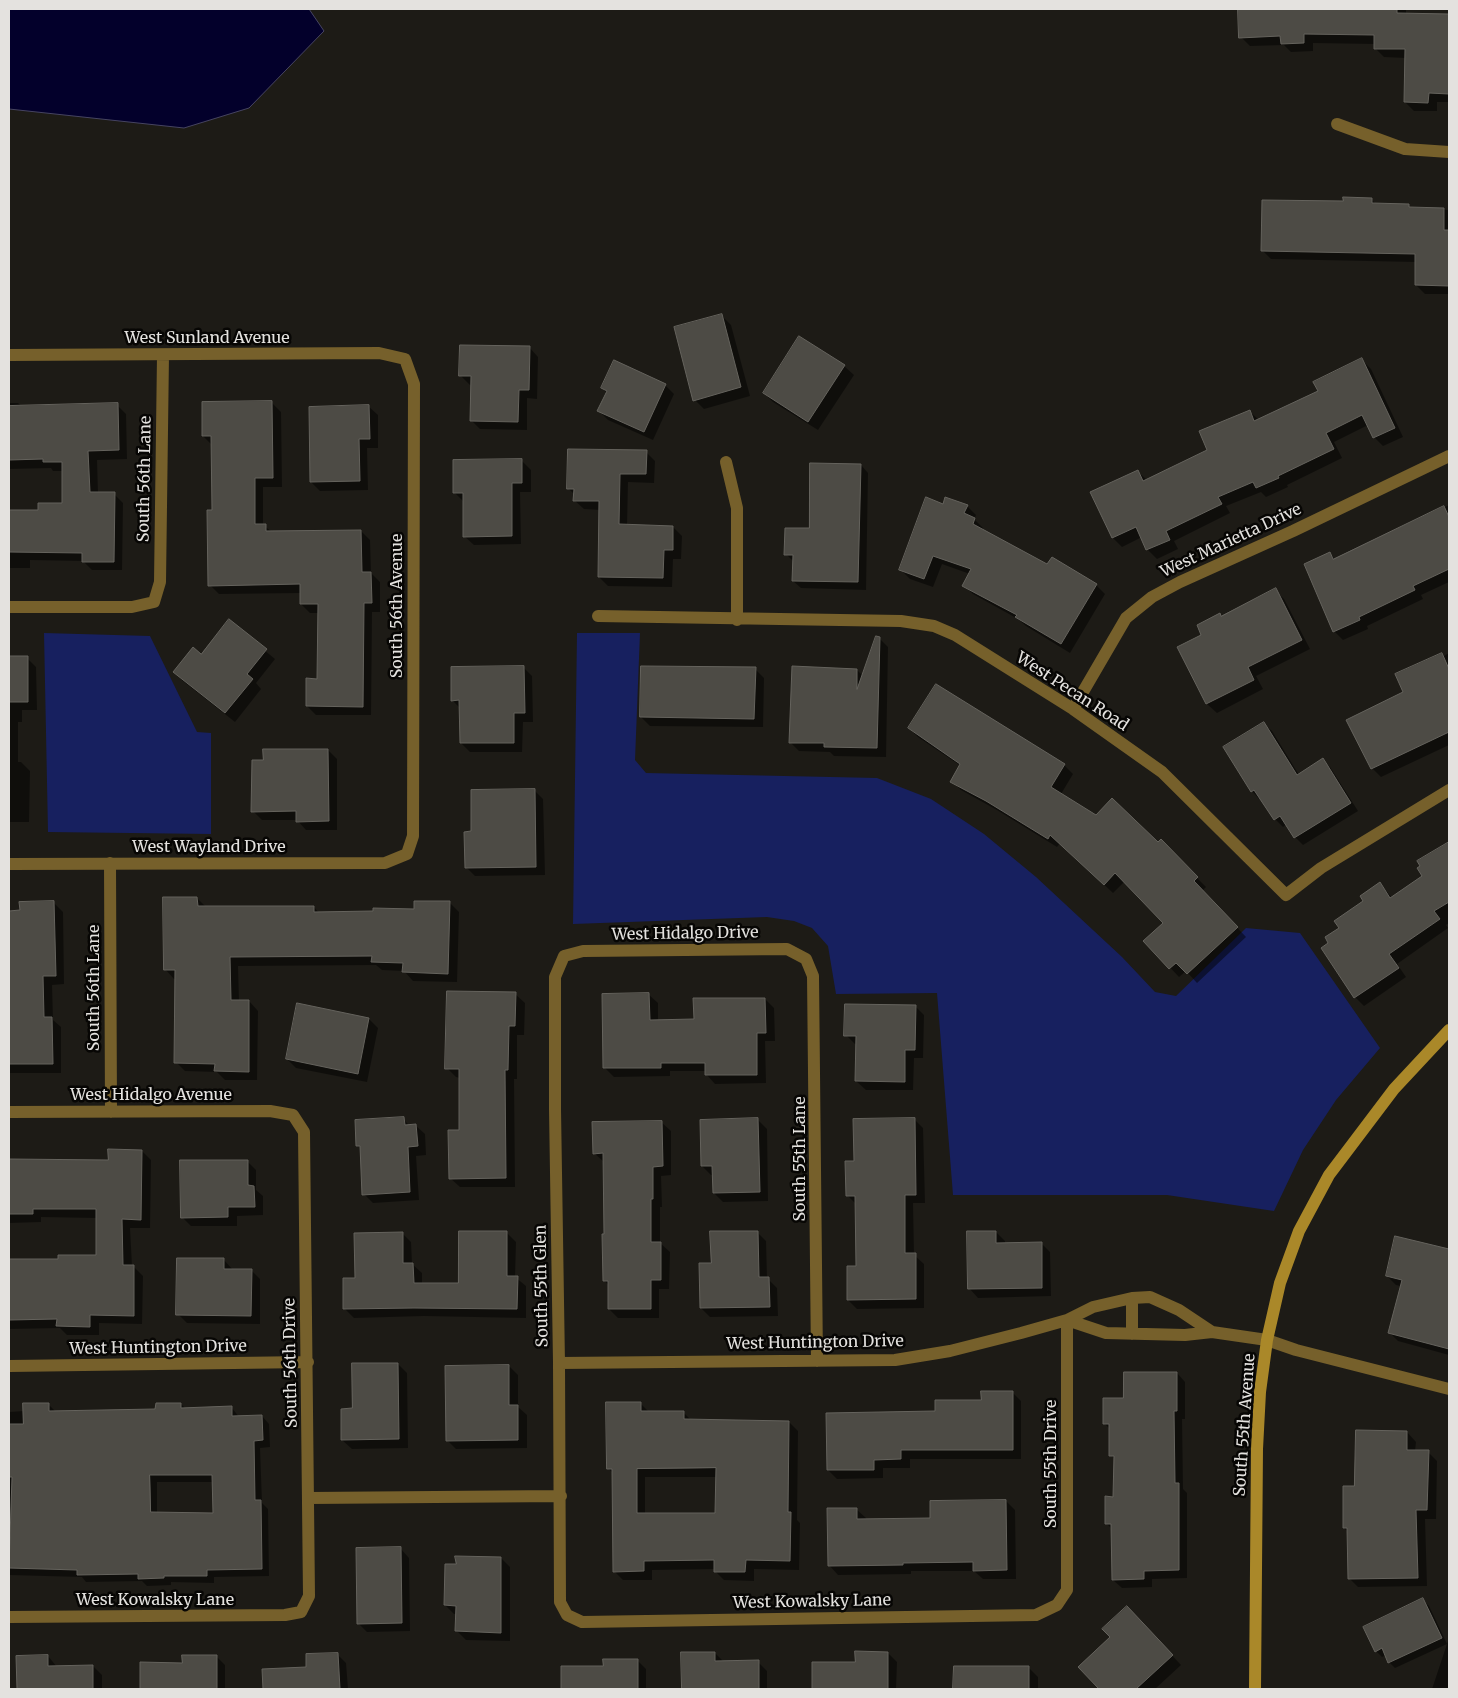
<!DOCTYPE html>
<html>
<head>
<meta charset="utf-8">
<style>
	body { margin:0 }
	#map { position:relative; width:1458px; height:1698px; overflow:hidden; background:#1d1b16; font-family:Merriweather,serif }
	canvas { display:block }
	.frame { position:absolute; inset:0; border:10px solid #e4e2df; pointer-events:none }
</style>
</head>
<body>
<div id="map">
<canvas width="1458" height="1698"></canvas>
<div class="frame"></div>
</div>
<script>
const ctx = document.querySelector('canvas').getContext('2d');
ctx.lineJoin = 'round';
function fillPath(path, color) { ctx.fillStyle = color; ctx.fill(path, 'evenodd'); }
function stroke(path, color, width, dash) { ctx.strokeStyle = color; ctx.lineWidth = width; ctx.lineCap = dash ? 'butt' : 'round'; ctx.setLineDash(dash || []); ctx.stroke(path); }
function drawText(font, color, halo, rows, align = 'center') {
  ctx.font = font + ' Merriweather,serif'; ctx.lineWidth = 5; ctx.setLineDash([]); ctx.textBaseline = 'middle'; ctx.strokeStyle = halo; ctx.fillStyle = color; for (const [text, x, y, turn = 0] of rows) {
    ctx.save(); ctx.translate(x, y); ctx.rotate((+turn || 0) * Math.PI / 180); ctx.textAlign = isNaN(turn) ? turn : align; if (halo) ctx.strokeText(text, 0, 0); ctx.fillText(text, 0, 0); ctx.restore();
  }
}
const green = new Path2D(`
	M44 633 150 636 197 732 211 733V834L48 832Z
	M577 633H640L635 760 646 773 877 778 931 799 984 834 1036 877 1122 957 1155 992 1176 996 1246 928 1300 933 1380 1048 1336 1100 1303 1150 1274 1211 1167 1195H953L937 993 836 994 828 946 812 928 794 921 767 917 573 924Z`);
const water = new Path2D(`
	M9 9H309L324 31 249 108 184 128 9 109Z`);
const shadow = new Path2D(`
	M1239 9H1406V15L1449 16V102H1437V111H1414L1405 102 1406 58 1384 57 1375 48V44L1313 43V51L1291 52 1284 45 1250 46 1241 37Z
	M1371 199 1377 205 1408 206 1411 208 1449 210V294H1425L1416 285V262L1271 259 1262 250 1344 202Z
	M722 316 731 325 750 396 704 409 695 400Z
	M800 337 844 366 854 375 818 430 773 402 764 393Z
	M529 347 538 357 537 399 527 398V430L480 429 471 420 472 385H470L461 376Z
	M1362 360 1371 369 1403 437 1383 446 1374 437 1368 425 1334 442 1342 458 1287 485 1288 487 1266 497 1261 492 1226 506 1230 513 1174 541 1178 549 1157 559 1148 550 1142 537 1122 547 1113 538 1138 472 1147 480 1208 450 1249 411 1259 420 1319 391Z
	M665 385 674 394 653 440 608 420 599 411 607 393 602 388Z
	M9 403H18L22 407 117 405 126 414 127 459 97 460 98 493 114 494 123 503 122 570H92L83 561 30 560V568H9V511H39L64 504V471H53L51 468 9 469Z
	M272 403 281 412 282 487H263V525L272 532 361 531 370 540 371 573 380 582V612H372L371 715H316L307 706 318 680 319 613H310L301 604V593L219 594 210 585 213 512 212 445 203 436Z
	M368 406 378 415V448H367L368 490 320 491 311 482Z
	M646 452 655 461 654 483 628 482 627 526 673 527 682 536 681 559H673L672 587 608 586 599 577 601 510 584 509 574 500 575 495 568 488Z
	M522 461 531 470V492H520L521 544 474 545 464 536 463 501 454 492Z
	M861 465 868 473 866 590 801 588 793 581 794 562 786 554 810 530Z
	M943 505 967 506 976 515 974 519 983 528 982 530 1047 566 1096 585 1105 594 1070 653 1026 626 1018 619 973 594 964 585 970 574 942 564 933 587 910 579 901 570Z
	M1449 505V582L1421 595 1423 599 1367 626 1368 629 1343 640 1334 631 1330 554 1336 560Z
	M1275 590 1284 599 1310 649 1256 676 1263 689 1217 713 1207 704 1179 647 1203 635 1222 617Z
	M229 621 275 659 256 683 261 689 235 722 183 681 174 672 202 656Z
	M879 638 888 647 886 757 834 756 830 752 799 751 790 742 857 670 863 676Z
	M1449 653V745L1381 777 1372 768 1404 693 1442 654 1444 656Z
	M9 658H27L36 667 37 710H22V722H18V762H21L30 771 29 822H9Z
	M523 667 532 676 533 722H523L522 752H470L461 743V709L452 700Z
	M755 669 764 678 763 727 650 726 641 717Z
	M1264 724 1272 731 1299 775 1322 760 1330 767 1358 811 1303 845 1295 837 1287 824 1283 827 1275 819 1261 798 1259 799 1252 791Z
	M909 728 1064 765 1073 774 1061 794 1096 816 1158 843 1160 841 1206 887 1202 891 1246 937 1197 983 1186 971 1179 977 1145 941 1165 923 1124 882 1113 893 1060 843 1057 847 997 810 961 790 952 781 961 766 918 737Z
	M328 750 337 759V830H306L297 820H262L253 811 264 761Z
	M534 790 543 799 545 875 475 876 466 867 473 832Z
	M1449 844V923L1446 925 1448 928 1397 964 1406 977 1364 1006 1355 997 1329 943 1340 928 1380 883 1392 898 1423 876 1419 861Z
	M197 898 206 907H314L319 913 415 910 450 903 459 912 457 982 413 981 404 971 382 970 376 965 238 966 239 1001H249L258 1011 257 1080H225L217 1072 185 1071 176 1062 177 979H174L165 969Z
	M54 903 63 912 64 984 52 985 53 1020 61 1027V1073H9V912H21Z
	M515 994 525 1003 524 1035H517V1079H514L515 1187H460L450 1178 461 1131 460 1078 456 1077 447 1068Z
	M648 994 658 1003V1021L695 1020 765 999 774 1008 775 1041H765L766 1083 715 1084 706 1074V1071H670V1076L614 1077 605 1068Z
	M915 1006 924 1015 923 1058H914L913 1090H866L856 1081 857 1044H855L846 1035Z
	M369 1019 378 1028 367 1082 296 1068 287 1059Z
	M403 1119 410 1126 415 1125 425 1134 426 1155 416 1156 419 1200 373 1203 364 1194 362 1149 358 1145Z
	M914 1119 923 1128 925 1203H913L914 1255 924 1264V1308L857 1309 848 1300 857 1267 856 1204 847 1195 855 1162Z
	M758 1120 767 1129 768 1201 723 1202 714 1193V1175H711L702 1166Z
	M661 1122 671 1131V1175L661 1176 662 1207H660V1243L670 1252 669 1289H659V1318H618L609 1309V1286L604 1280 606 1236 604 1162 594 1153Z
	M142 1151 151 1160 150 1228H130L132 1266 134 1267 143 1276 142 1324 99 1323V1335H67L60 1328 9 1329V1260H59L97 1256V1218L41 1217V1222L9 1223V1161L109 1162Z
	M247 1161 256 1170V1190L263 1196V1215L237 1216V1226H191L182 1217Z
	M757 1232 766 1241 767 1278 777 1288 778 1316 710 1317 701 1308 712 1264Z
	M996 1232 1005 1241V1244L1041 1243 1050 1252 1051 1296 978 1298 969 1288Z
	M402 1233 411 1242 412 1264 422 1273V1285H459L507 1233 516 1242 515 1277 526 1286V1318L424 1316 354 1318 345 1309 356 1279Z
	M1396 1238 1449 1250V1355L1398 1341 1389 1332 1401 1286 1396 1285 1387 1276Z
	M224 1260 233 1270H251L260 1279V1324L187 1323 178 1314Z
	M398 1364 407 1373 408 1448 352 1449 342 1440Z
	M509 1366 518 1375V1407L527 1415V1448L456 1449 447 1440Z
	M1177 1373 1185 1382V1419H1182L1183 1489 1187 1493V1578L1152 1579V1587L1122 1588 1113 1580 1112 1529 1106 1523 1114 1498 1115 1459 1111 1455 1110 1429 1104 1423 1124 1399Z
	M1012 1392 1021 1401V1459H910V1468H883V1478L837 1479 828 1470 936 1412Z
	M640 1403 649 1412H683L692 1421 789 1422 798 1431 797 1520 800 1523 799 1570 754 1569V1581L724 1580 715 1571V1569L652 1570V1580H623L614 1571 613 1473 608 1468ZM645 1477H717L716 1514H645Z
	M48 1404 56 1412 157 1411 181 1404 186 1409 232 1408 239 1417 262 1416 269 1424 270 1447 260 1448 262 1503 268 1509 269 1576 214 1577V1583L171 1582V1585L147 1586 142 1581 86 1582 82 1577 9 1575V1412L24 1411ZM157 1482H214V1514L157 1513Z
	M1407 1432 1416 1442 1415 1451 1428 1452 1437 1461 1436 1519H1425L1427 1586 1358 1587 1349 1578 1348 1532 1344 1528 1355 1487Z
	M1006 1501 1015 1510 1016 1579H983L974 1571H911V1574L838 1575 829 1565 856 1509 866 1518V1520L931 1519Z
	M400 1548 409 1558 410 1631 367 1632 358 1623Z
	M501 1558 510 1567V1641L466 1640 457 1631V1614H454L445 1605 457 1565Z
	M1423 1600 1429 1606 1447 1644 1395 1668 1389 1662 1386 1655 1382 1657 1376 1651Z
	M1136 1617 1181 1665 1155 1689H1101L1080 1667Z
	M1448 1641 1449 1689H1432Z
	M683 1653H715L724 1662H758L767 1671V1689H683Z
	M888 1653 897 1662 896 1689H813V1663H856Z
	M337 1654 346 1663 348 1689H264L263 1670 308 1668Z
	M48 1656 57 1667 93 1666 102 1675V1689H18L17 1657Z
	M216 1656 225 1665V1689H141V1664H183Z
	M637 1660 646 1669V1689H562V1667H604Z
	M955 1667 1029 1668 1038 1677V1689H955Z`);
const building = new Path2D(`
	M1238 9H1397V13L1449 14V94L1429 93 1428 103 1404 102 1405 49H1374V35L1304 34V43L1281 44 1280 36 1239 38Z
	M1343 197 1372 198V203L1409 204V207L1444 208V230H1449V286L1415 285V254L1261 251 1262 200 1343 201Z
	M722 314 741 387 693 401 674 327Z
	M799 336 845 365 808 422 763 393Z
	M460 345 530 346 529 390H519L518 422 470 421 471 376H459Z
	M1362 358 1395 428 1373 438 1362 415 1326 433 1334 449 1278 476 1279 478 1256 488 1253 482 1218 497 1222 504 1166 531 1170 540 1146 550 1136 527 1112 538 1090 492 1138 470 1143 481 1207 450 1199 431 1250 410 1254 421 1318 391 1313 382Z
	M614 360 666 384 644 432 597 411 607 391 601 388Z
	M272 401 273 478H255V524H266V531L361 530 362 572H371L372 603H364L363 707 306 706V678L317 679 318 604H300V584L208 586 207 510H212L211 436H202V402Z
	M118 403 119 450 88 451 90 492H115L114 562H82V553L9 552V510H38V503H62V462H43V459L9 460V406Z
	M369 405 370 439H359L360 481 310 482 309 407Z
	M568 449 647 450 646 474H620L619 524 673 526V550H664L663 578 598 577 599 501H573L574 489H567Z
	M522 459V483H512V536L463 537V493H453V460Z
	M810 463 861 464 858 582 792 581 793 555H784L785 528H809Z
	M926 497 943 504 945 497 968 505 964 513 975 518 973 524 1047 564 1052 557 1097 584 1061 644 1015 617 1017 615 962 586 971 569 933 556 924 579 899 570Z
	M1444 506 1449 517V569L1413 586 1415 590 1359 617 1360 620 1333 632 1304 564 1330 552 1333 559Z
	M1276 588 1302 640 1248 667 1254 680 1206 704 1177 647 1201 635 1197 625 1220 613 1221 616Z
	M229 619 267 649 247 674 253 679 225 713 173 672 193 647 201 654Z
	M876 636 880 637 877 748 824 747V743H789L792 666 857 669V689Z
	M1442 653 1449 669V732L1371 769 1346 720 1403 692 1395 674Z
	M9 656H28V702H9Z
	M524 666 525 713H514V743H460L459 700 451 701V667Z
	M641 666 756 667 754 719 640 717Z
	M936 684 1065 764 1051 787 1096 815 1112 798 1158 842 1161 839 1198 877 1194 881 1238 927 1187 974 1176 963 1169 969 1143 941 1163 923 1115 873 1104 885 1050 835 1048 839 986 801 950 782 960 764 908 728Z
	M1264 722 1297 775 1323 758 1351 803 1294 838 1280 816 1274 820 1254 790 1251 792 1223 747Z
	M263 749H328L329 821 296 822V811L251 812 252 760H263Z
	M535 789 536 867 465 868 464 832 471 831V790Z
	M1449 842V902L1434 911 1440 919 1389 954 1399 968 1354 998 1321 948 1328 943 1325 937 1339 928 1334 921 1363 901 1360 896 1380 882 1390 898 1422 876 1417 868 1420 866 1417 861Z
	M163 897H197L198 906H314V912L373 911V908L414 909V901H450L448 974 402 972 403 963 371 962 372 956 230 957 231 1000H249V1072L214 1071 215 1064 174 1063 175 970H164Z
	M54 901 56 976H43L44 1017H52L53 1064H9V911L20 910 19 902Z
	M447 991 516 992 515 1026H509L508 1070H505L506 1178 449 1179 448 1130H459V1069H445Z
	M649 993 650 1020 694 1019 693 998H765L766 1033H757V1075H705V1063H661V1068H603L602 994Z
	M297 1003 369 1018 358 1074 286 1059Z
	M845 1004 916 1005 915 1050H905V1082L855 1081 856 1036H844Z
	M404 1117 405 1125 416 1124 418 1146 408 1147 410 1192 362 1195 360 1146H356L355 1120Z
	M758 1118 760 1192 713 1193 712 1166H701L700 1120Z
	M915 1118 916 1195H905V1253H916V1299L847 1300V1266H856L855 1196H846L845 1161H854L853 1119Z
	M662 1121 663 1166 653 1167V1199H651V1242H661V1280H651V1309H608V1281H603L602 1234H604L603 1153 593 1154 592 1122Z
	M108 1149 142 1150 141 1220 122 1219 123 1265H134V1316L90 1315V1327L56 1326 57 1319 9 1320V1259H58V1255H96V1209H33V1214H9V1159L108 1160Z
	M180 1160H248V1185L254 1186 255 1207H228V1217L181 1218Z
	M459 1231H507V1276H518L517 1309 414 1308 343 1309V1278H355L354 1233 403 1232V1263H413L414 1283H458Z
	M710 1231H758L759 1277H769L770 1307 700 1308 699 1263H711Z
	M967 1231H996V1243L1042 1242V1288L968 1289Z
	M1395 1236 1449 1249V1349L1388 1333 1402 1280 1386 1276Z
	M177 1258H224V1269H252L251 1316 176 1315Z
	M352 1363H398L399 1439 341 1440V1409L352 1408Z
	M509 1365V1405H518V1440L446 1441 445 1366Z
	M1124 1372H1177V1411H1174L1175 1483H1179V1570L1144 1571V1579L1112 1580 1111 1524H1105V1496L1113 1497 1114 1456H1109V1424H1103V1398H1123Z
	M981 1391H1013V1450H901V1459L874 1460V1470H827L826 1413 935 1411V1400H981Z
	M606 1402H641V1411H684V1419L789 1421 788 1512H791L790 1561 746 1560 745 1572H714V1560L644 1561V1571L613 1572 612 1469H607ZM716 1468 715 1513H637V1469Z
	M23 1403H49V1411L155 1409 156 1403H181V1408L232 1406V1416L262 1415 263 1440 254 1441 255 1500H261L262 1569 207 1570V1576H164V1578L138 1579V1574L77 1575V1570L9 1568 12 1477H9V1424H23ZM150 1475H212L213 1513 151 1512Z
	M1356 1430 1407 1431V1450H1429L1427 1510H1416L1418 1578 1348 1579 1347 1528H1343V1486H1354Z
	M1006 1500 1007 1570 973 1571V1562L903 1563V1565L828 1566 827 1508H857V1519L930 1518V1501Z
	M401 1547 402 1623 357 1624 356 1548Z
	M455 1556 501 1557V1633L455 1631 456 1606 444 1605 445 1564H456Z
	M1423 1598 1442 1638 1388 1663 1382 1648 1375 1652 1363 1627Z
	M1127 1606 1173 1655 1136 1689H1099L1078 1667 1110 1637 1102 1629Z
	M855 1651 888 1652V1689H812V1662H855Z
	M681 1652H715V1661L759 1660V1689H682Z
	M338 1653 340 1689H263L262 1669 306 1667V1654Z
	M48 1655V1666L93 1665V1689H17L16 1656Z
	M182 1655H217V1689H140V1662L182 1663Z
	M603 1659H638V1689H561V1666H603Z
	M954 1666H1029V1689H953Z`);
const street = new Path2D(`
	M1337 124 1405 149 1449 152
	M9 355 379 353 405 359 414 384 413 836 407 854 385 863 9 864
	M726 462 737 508V620
	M9 607H132L154 602 160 582 163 355
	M598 616 901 621 934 626 955 635 1073 709 1162 772 1286 895 1321 868 1449 790
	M1073 709 1126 618 1152 597 1180 582 1293 531 1449 456
	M110 863 111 1112
	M9 1112 270 1111 293 1115 304 1132 309 1596 301 1612 285 1615 9 1617
	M1067 1320 1106 1333 1185 1335 1212 1332 1267 1340 1296 1350 1449 1389
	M1132 1334V1298
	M817 1361 813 976 806 959 787 949 583 951 564 956 555 977V1109L559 1363 560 1602 567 1615 582 1622 1036 1615 1057 1605 1067 1590V1320
	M559 1363 895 1360 950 1351 1021 1333 1067 1320 1093 1307 1132 1298 1150 1297 1179 1310 1212 1332
	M9 1366 308 1362
	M309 1498 561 1496`);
const secondary = new Path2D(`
	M1255 1689 1257 1449 1260 1392 1267 1340 1280 1283 1299 1231 1329 1175 1394 1089 1449 1030`);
const streetNames = [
	["West Sunland Avenue",207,338],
	["South 56th Lane",145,479,-89],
	["West Marietta Drive",1231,541,-25],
	["South 56th Avenue",397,606,-90],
	["West Pecan Road",1072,692,33],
	["West Wayland Drive",209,847],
	["West Hidalgo Drive",685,934,-1],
	["South 56th Lane",94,988,-90],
	["West Hidalgo Avenue",151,1095],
	["South 55th Lane",800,1159,-90],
	["South 55th Glen",542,1286,-91],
	["West Huntington Drive",815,1343,-1],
	["West Huntington Drive",158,1348,-1],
	["South 56th Drive",291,1363,-91],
	["South 55th Avenue",1245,1425,-86],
	["South 55th Drive",1051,1464,-90],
	["West Kowalsky Lane",155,1600],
	["West Kowalsky Lane",812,1602,-1]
];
fillPath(green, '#17205f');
fillPath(water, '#03002b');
stroke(water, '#464461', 1);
fillPath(shadow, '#0007');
fillPath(building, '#4d4b45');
stroke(building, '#65635d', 1);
stroke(street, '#76602b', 12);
stroke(secondary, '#aa8829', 12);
drawText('16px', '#e4e2df', '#070604', streetNames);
</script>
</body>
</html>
